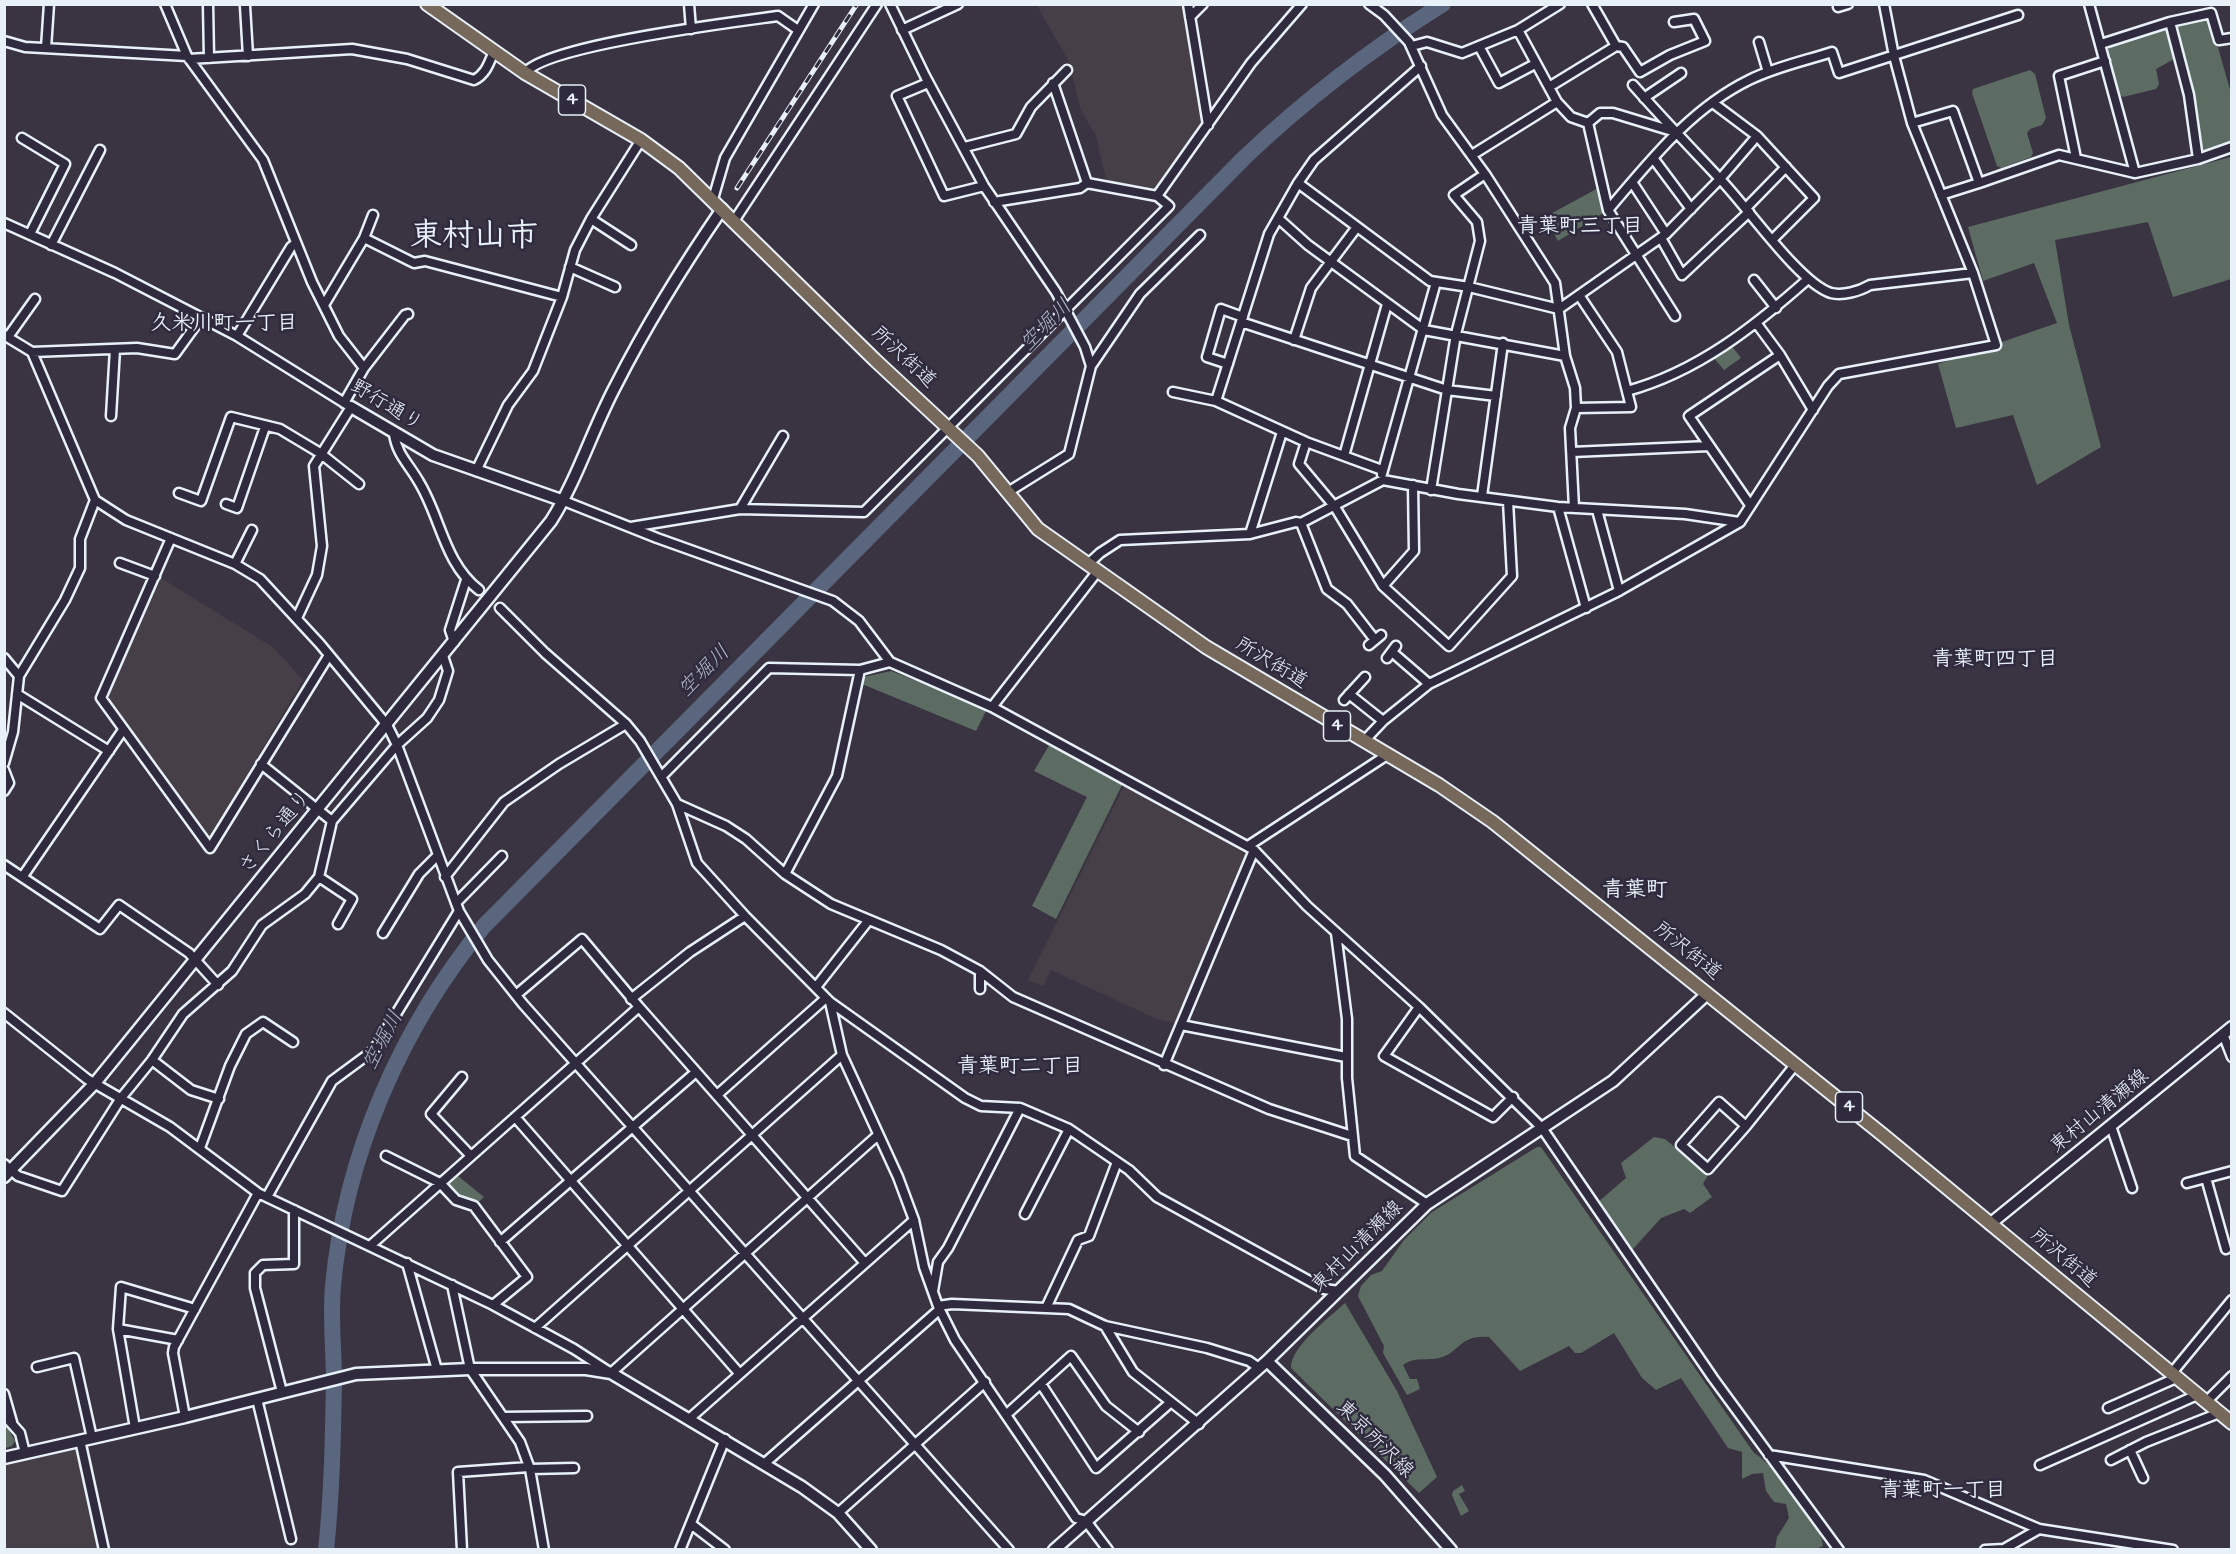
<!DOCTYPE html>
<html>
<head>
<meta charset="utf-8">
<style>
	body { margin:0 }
	#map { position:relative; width:2236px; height:1554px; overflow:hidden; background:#3a3442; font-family:"Architects Daughter",sans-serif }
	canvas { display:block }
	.frame { position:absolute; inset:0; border:6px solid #e8f1f8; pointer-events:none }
</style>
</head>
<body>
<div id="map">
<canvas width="2236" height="1554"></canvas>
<div class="frame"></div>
</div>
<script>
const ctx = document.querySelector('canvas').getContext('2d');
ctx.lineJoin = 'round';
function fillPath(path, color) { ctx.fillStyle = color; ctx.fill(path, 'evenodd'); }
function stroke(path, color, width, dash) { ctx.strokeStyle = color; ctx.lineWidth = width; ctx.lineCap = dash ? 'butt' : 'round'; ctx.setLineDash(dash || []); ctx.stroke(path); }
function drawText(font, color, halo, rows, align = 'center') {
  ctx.font = font + ' "Architects Daughter","Klee One",sans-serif'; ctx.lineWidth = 5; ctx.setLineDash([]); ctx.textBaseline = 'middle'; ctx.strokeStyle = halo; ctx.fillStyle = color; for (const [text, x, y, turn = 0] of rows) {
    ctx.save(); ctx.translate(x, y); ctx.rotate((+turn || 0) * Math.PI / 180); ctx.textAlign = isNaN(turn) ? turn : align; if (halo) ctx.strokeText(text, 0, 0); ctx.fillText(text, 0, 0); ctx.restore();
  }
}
const built = new Path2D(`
	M1037 5H1184L1204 125 1161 182 1157 191 1107 183 1096 136 1081 110 1069 62Z
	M161 578 274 648 303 680 210 837 107 696Z
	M1126 782 1182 812 1246 855 1175 1023 1157 1019 1051 970 1043 986 1028 980Z
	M78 1447 101 1549H5L4 1464Z`);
const green = new Path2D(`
	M2209 16 2231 93V144L2197 155 2173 24Z
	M2165 28 2170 31 2176 58 2156 69 2159 84 2156 89 2123 97 2118 94 2107 52 2110 45Z
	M2030 70 2035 74 2046 118 2042 125 2030 129 2027 133 2033 153 2031 157 2001 168 1997 166 1972 93 1973 89Z
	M2231 157V279L2173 297 2148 222 2055 240 2069 325 2101 447 2037 485 2013 415 1956 428 1938 364 2057 323 2034 263 1983 281 1968 227Z
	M1600 187 1608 210 1558 241 1545 217Z
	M1731 345 1741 358 1724 370 1713 357Z
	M891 671 987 709 976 731 862 684 864 677Z
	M1051 742 1124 781 1056 919 1032 906 1087 797 1034 771Z
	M1654 1137 1665 1139 1708 1175 1703 1184 1712 1197 1690 1213 1684 1209 1661 1218 1633 1249 1597 1203 1626 1178 1621 1163Z
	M1537 1147H1541L1754 1453C1772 1463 1823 1525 1823 1546L1815 1549H1775L1777 1537 1789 1518 1786 1504 1774 1502 1766 1491 1763 1473 1752 1474 1742 1479V1452L1728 1448 1681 1378 1656 1390 1642 1378 1614 1333 1581 1353H1575L1569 1346 1520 1371 1489 1337C1459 1334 1460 1353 1439 1358 1426 1361 1416 1356 1403 1365L1410 1379H1417L1420 1389 1407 1395 1383 1353 1384 1346 1358 1296 1361 1286 1371 1275 1382 1271 1404 1240 1432 1212Z
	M453 1172 484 1197 474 1206 456 1200 441 1183Z
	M1345 1303 1397 1391 1437 1477 1419 1493 1291 1368C1290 1347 1330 1317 1345 1303Z
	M5 1423 15 1441 12 1446 5 1448Z
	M1462 1485 1465 1491 1459 1494 1469 1511 1461 1516 1452 1495 1453 1491Z`);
const river = new Path2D(`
	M326 1550C332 1494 333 1437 334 1381 334 1350 330 1317 333 1286 345 1155 401 1027 484 926L1245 157C1306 99 1371 49 1443 4`);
const streetTunnel = new Path2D(`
	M479 590 500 608`);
const street = new Path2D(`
	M165 4 187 56 263 160 312 282 339 336 364 368 344 403
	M208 4 209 58
	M689 4 691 29
	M890 4 925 76 984 186 1056 292 1085 347 1091 366 1069 454 1008 492
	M1188 4 1208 125
	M1369 4 1384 15 1409 42 1442 115 1485 174 1555 283 1565 356 1575 388 1576 408 1570 428 1574 508
	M2089 4 2135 173
	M245 6 248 56
	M1838 7 1848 4
	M1190 17 1203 4
	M2170 22 2189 95 2198 159
	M902 30 958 4
	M1518 30 1557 102 1571 117 1588 123 1608 210
	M4 41 25 47 187 56
	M1759 42 1768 72
	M2101 44 2170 22 2211 13 2219 40 2232 38
	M1412 46 1427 42 1462 53 1518 30 1560 4
	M1616 46 1623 47 1640 72 1670 55 1705 41 1694 19 1674 22
	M46 48 49 4
	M1480 48 1499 83 1535 64
	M189 59 352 49 407 59 474 80C486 74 489 63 494 51
	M525 73C546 45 735 22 778 16L798 30
	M928 83 897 96 944 196 984 186
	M1053 83 1087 183 1157 196
	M1633 85C1662 118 1690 147 1720 179 1746 205 1799 283 1831 293 1843 296 1860 291 1870 285L1973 273
	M1549 87 1616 46 1592 4
	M1644 98 1681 73
	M1713 103 1757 136 1814 198 1773 239
	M1588 123 1600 113H1613L1669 130
	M1912 123 1953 111 1979 183 1941 195
	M22 138 65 164 30 234
	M965 147 1016 134 1031 107 1067 70
	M1472 155 1557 102
	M1653 158 1691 209
	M2076 158 2059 76 2105 61
	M1632 182 1666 234
	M1298 183 1430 281 1469 287 1559 309 1666 234 1720 179 1757 136
	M1979 183 2059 155 2135 173 2198 159 2232 147
	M713 199 725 158 814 4
	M994 202 1080 188 1087 183
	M1746 208 1786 167
	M591 219 631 245
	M1279 219 1308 245 1424 330 1565 356
	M734 221 877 4
	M4 223 115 273 237 336 351 407 314 466 322 546 317 575 297 618
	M364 238 414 263 425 261 562 297
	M1661 238 1682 275 1749 212
	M51 245 100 150
	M570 267 615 287
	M1754 280 1776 308
	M324 305 364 238 373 215
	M1675 316 1608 210C1650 161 1690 109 1749 80 1775 67 1804 61 1832 52L1839 73 2018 15
	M1241 322 1447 390 1496 396
	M1757 324 1780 355 1813 410
	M4 335 32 352 137 348 175 354 201 318
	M237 336 291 247 296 243
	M8 337 35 299
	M1294 340 1311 288 1357 227
	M32 352 95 500 126 520 235 564 260 579 320 644 387 725 397 745 459 911 488 960 523 1004 1009 1550
	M1228 364 1207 357 1221 309 1243 317
	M1091 366 1140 294 1200 235
	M364 368 405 315 408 314
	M1627 391C1697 372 1754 327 1808 279
	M1173 392 1216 401 1306 442 1382 470
	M1216 401 1269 234 1298 183 1314 160 1421 66
	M1576 408 1631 407 1617 352 1579 295
	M111 416 115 349
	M394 434C397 455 409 464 419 482 441 518 444 563 479 590
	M1306 442 1299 464 1335 507 1383 586 1449 646 1512 576 1508 501
	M1572 452 1709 446
	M1344 456 1387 304
	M476 471 508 405 533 371 562 297 575 250 591 219 641 140
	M1382 474 1436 282
	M1431 490 1456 334 1480 241 1477 222 1454 195 1485 174
	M179 493 201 501 231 417 280 429 320 453 359 484
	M1482 496 1503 343
	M564 501 657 538 833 601 859 621 890 662 992 707 1254 850 1307 906 1419 1007 1542 1128 1713 1378 1839 1550
	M226 504 237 508 265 427
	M1750 505 1689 416 1780 355
	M1558 507 1586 608
	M740 509 783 436
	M1597 510 1619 591
	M1301 523 1327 589 1347 604 1375 640
	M631 527 740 509 864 512 1169 206 1157 196 1251 63 1302 4
	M1250 534 1282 432
	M171 538 101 698 210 848 329 655
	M120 563 155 576
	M235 564 252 530
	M1087 565 1100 553 1120 540 1250 534 1296 522 1301 523 1383 480 1458 494 1558 507 1685 514 1739 522
	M1383 586 1414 551 1413 485
	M500 608 545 653 626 724 640 741 677 804 697 863 745 916 830 1002 965 1098 981 1106 1020 1108 1069 1129 1129 1170 1157 1197 1324 1289 1339 1291
	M454 642 450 630 466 580
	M1369 645 1381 635
	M1392 652 1429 684
	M4 658 19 676
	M1387 658 1396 646
	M17 694 109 751
	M1349 694 1383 721
	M1344 700 1365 677
	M992 707 1097 572
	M1364 741 1383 721 1429 684 1615 593 1740 522 1828 386 1839 374 1996 345 1973 273 1912 123 1894 56 1884 4
	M4 763 13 732 19 676 65 600 80 568V539L95 500
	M261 764 332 821
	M4 770 9 783 4 791
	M662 776 769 668 860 670 890 662
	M677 804 726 826 746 839 785 874 831 904 941 950 980 971 1013 997 1269 1109 1352 1136
	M1248 846 1387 755
	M4 865 100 929 119 905 189 953 218 985
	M785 874 837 776 860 670
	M23 876 123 730
	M319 877 352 899 338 924
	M445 877 504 802 559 764 626 724
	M456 903 502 856
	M383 933 419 874 437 856
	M1336 933 1347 1019V1078L1355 1156 1427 1204
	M816 987 868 921
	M980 989V971
	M516 995 582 939 639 1007 864 1262
	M631 999 690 952 745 916
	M830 1002 842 1055 898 1177 914 1220 924 1267 938 1306 955 1340 1076 1518 1086 1521 1108 1550
	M1419 1007 1384 1056 1493 1117 1513 1097
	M4 1013 87 1079 170 1127 258 1193 493 1305 574 1349 611 1373 878 1135
	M1181 1025 1346 1057
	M2223 1034 2232 1057
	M152 1060 191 1090 219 1099
	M1164 1065 1254 850
	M462 1077 431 1114 471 1156
	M717 1095 826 998
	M515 1117 739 1373
	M1746 1126 1708 1169 1681 1145 1719 1102 1746 1126 1795 1065
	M2111 1126 2132 1188
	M200 1148 230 1066 246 1034 263 1022 293 1042
	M386 1156 440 1183 456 1200 474 1206 527 1277 493 1305
	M1117 1162 1089 1236 1078 1240 1046 1308 1069 1309 1105 1326 1207 1348 1249 1361 1259 1368
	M4 1164 18 1176 62 1191 121 1098 152 1060 183 1014 232 971 262 925 305 894 319 877 332 821 397 745 427 718 439 700 448 671 443 656
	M2206 1178 2226 1249
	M2187 1183 2232 1171
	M267 1197 332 1081 374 1050 459 911
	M1025 1214 1069 1129
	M500 1242 696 1072
	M371 1245 639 1007
	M407 1263 437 1370
	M452 1285 470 1369 520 1442 530 1469 544 1550
	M933 1291 938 1262 948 1248 1020 1108
	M938 1306 952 1304 1046 1308
	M1105 1326 1133 1372 1199 1424
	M535 1328 842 1055
	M118 1329 178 1340
	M37 1367 74 1358 92 1438
	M2171 1374 2232 1300
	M1041 1384 1096 1468 1171 1402
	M282 1392 255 1288V1273L263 1265 294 1264V1210
	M4 1394 12 1422
	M257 1399 291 1539
	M2206 1402 2232 1376
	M2108 1408 2176 1378
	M1007 1414 1071 1356 1106 1406 1139 1432
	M4 1415 20 1433 25 1453
	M185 1417 173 1353 174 1347 258 1193
	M503 1417 587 1416
	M689 1419 914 1220
	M135 1428 118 1329 121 1287 195 1309
	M80 1440 104 1550
	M2130 1450 2143 1478
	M1769 1455 1924 1480 2039 1529 2173 1550
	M2111 1460 2146 1442 2219 1413
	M765 1463 940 1309
	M2040 1465 2197 1395
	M530 1469 574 1468
	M838 1513 985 1382
	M691 1524 725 1550
	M462 1550 458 1472 529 1467
	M680 1550 725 1439
	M1985 1550 2004 1549 2039 1529`);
const secondary = new Path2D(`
	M351 407 433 455 564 501
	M4 1177 95 1083 551 521C578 478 592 430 616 385 647 324 683 266 722 209
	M1990 1224 2232 1027
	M1267 1361 1385 1475 1451 1550
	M4 1458 185 1417 356 1374 470 1369H586L611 1373 802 1487 838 1513 871 1550
	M1054 1550 1267 1361 1427 1204 1613 1081 1707 994`);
const primary = new Path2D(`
	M427 4 525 73 641 140 679 168 875 360 978 456 1038 529 1206 647 1439 785 1493 822 1883 1135 2232 1423`);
const rail = new Path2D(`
	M737 188 857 4`);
const shields = [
	[572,100,27],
	[1337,726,27],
	[1849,1107,27]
];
const shieldNames = [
	["4",572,100],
	["4",1337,726],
	["4",1849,1107]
];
const streetNames = [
	["所沢街道",903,358,43],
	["野行通り",386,406,31],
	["所沢街道",1271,664,31],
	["さくら通り",276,833,-51],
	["所沢街道",1687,952,39],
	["東村山清瀬線",2100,1112,-39],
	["東村山清瀬線",1358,1247,-45],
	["所沢街道",2063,1259,40],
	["東京所沢線",1374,1440,45]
];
const neighbourhoodNames = [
	["青葉町三丁目",1580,228],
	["久米川町一丁目",224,325],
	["青葉町四丁目",1995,661],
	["青葉町二丁目",1020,1068],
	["青葉町一丁目",1943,1492]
];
const waterNames = [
	["空堀川",1047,326,-45],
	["空堀川",705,672,-45],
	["空堀川",384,1041,-62]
];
const quarterNames = [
	["青葉町",1635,891]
];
const townNames = [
	["東村山市",474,238]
];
fillPath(built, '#473f48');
fillPath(green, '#5d6c63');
stroke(river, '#5a667e', 16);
stroke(streetTunnel, '#54505d', 8, [8, 4]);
stroke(street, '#e8f1f8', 13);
stroke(secondary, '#e8f1f8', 15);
stroke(primary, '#e8f1f8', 16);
stroke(street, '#2f2a3d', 8);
stroke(secondary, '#2f2a3d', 10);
stroke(primary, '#76695c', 12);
stroke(rail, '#e8f1f8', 5);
stroke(rail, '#2f2a3d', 3, [9]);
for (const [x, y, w] of shields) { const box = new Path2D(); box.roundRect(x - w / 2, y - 15, w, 30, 4.5); ctx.fillStyle = '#2f2a3d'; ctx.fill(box); stroke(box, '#e8f1f8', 1.5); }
drawText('bold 18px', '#e8f1f8', null, shieldNames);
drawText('20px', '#e8f1f8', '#2f2a3d', streetNames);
drawText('bold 21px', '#e8f1f8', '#2f2a3d', neighbourhoodNames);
drawText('italic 21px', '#afb9c7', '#2f2a3d', waterNames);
drawText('bold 22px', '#e8f1f8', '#2f2a3d', quarterNames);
drawText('bold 32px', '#e8f1f8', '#2f2a3d', townNames);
</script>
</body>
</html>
